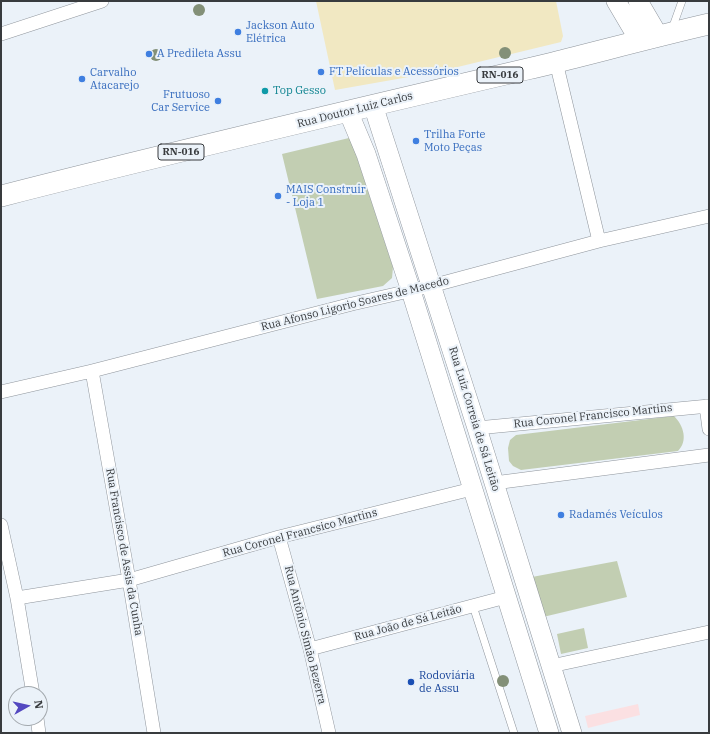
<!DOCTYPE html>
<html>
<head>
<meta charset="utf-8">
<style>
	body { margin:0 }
	#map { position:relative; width:710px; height:734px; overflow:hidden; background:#ebf2f9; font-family:"IBM Plex Serif",serif }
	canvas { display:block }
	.frame { position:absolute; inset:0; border:2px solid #383b3e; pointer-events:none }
	.north { position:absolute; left:8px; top:686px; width:40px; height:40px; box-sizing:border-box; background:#ebf2f9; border:1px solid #a3a9ae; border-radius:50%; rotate:82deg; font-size:11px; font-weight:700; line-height:16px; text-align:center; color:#383b3e }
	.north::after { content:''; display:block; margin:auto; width:14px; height:18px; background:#5348c0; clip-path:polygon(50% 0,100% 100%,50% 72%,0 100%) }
</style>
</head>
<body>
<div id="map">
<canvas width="710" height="734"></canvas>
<div class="frame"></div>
<div class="north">N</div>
</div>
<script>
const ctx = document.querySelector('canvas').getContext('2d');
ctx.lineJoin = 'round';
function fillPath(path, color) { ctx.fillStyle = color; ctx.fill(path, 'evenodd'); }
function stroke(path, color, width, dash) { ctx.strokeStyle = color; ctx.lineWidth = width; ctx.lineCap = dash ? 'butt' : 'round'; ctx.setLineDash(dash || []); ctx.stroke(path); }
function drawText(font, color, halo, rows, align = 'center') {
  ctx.font = font + ' "IBM Plex Serif",serif'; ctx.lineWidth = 4; ctx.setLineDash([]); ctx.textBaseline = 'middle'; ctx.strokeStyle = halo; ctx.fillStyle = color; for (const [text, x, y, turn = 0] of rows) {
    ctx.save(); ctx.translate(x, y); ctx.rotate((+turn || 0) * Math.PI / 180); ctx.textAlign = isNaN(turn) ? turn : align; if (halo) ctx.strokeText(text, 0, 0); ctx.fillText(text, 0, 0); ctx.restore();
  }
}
const industrial = new Path2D(`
	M638 704 640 715 588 728 585 716Z`);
const green = new Path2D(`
	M349 138 352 142 393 267 392 278 383 286 317 299 282 154Z
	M674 416C684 426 688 441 678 451L521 470 513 466 509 461 508 448 510 440 516 435Z
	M617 561 627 597 543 617 532 577Z
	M584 628 588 648 561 654 557 634Z`);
const sand = new Path2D(`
	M316 1H556L563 36 561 42 437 72 335 90Z`);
const lane = new Path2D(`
	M672 29 682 1
	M473 606 514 733`);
const street = new Path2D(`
	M1 34 102 1
	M556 62 599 241
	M92 371 129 580 154 733
	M1 392 92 371 352 304 431 286 599 241 709 216
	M706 406 709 429
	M477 428 709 406
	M494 483 709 455
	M1 525 17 598 33 694
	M279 537 310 649 329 733
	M17 598 129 580 279 537 472 489
	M310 649 506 597
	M551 666 709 632
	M37 718 39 733`);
const secondary = new Path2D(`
	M616 1 639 40
	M638 1 658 35
	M373 105 477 428 572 733
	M348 111 366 154 411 291 549 733`);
const primary = new Path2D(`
	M1 196C184 149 369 106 553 63 605 50 657 36 709 24`);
const trees = [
	[199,10],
	[505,53],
	[156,55],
	[503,681]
];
const markers = [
	[238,32,4,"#3f7fe0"],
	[149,54,4,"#3f7fe0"],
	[321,72,4,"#3f7fe0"],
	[82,79,4,"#3f7fe0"],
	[265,91,4,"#0f9aa8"],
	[218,101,4,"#3f7fe0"],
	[416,141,4,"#3f7fe0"],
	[278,196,4,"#3f7fe0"],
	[561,515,4,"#3f7fe0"],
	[411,682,4,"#1a4fb4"]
];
const shields = [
	[500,75,46],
	[181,152,46]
];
const shieldNames = [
	["RN-016",500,75],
	["RN-016",181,152]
];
const shopNames = [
	["Jackson Auto",246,26],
	["Elétrica",246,39],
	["A Predileta Assu",157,54],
	["FT Películas e Acessórios",329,72],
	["Carvalho",90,73],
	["Atacarejo",90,86],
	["Frutuoso",210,95,"right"],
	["Car Service",210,108,"right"],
	["Trilha Forte",424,135],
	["Moto Peças",424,148],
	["MAIS Construir",286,190],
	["- Loja 1",286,203],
	["Radamés Veículos",569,515]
];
const cultureNames = [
	["Top Gesso",273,91]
];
const streetNames = [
	["Rua Doutor Luiz Carlos",355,110,-14],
	["Rua Afonso Ligorio Soares de Macedo",355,304,-14],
	["Rua Coronel Francisco Martins",593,416,-6],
	["Rua Luiz Correia de Sá Leitão",474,419,73],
	["Rua Coronel Francsico Martins",300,533,-15],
	["Rua Francisco de Assis da Cunha",124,552,80],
	["Rua João de Sá Leitão",408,623,-15],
	["Rua Antônio Simão Bezerra",305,635,76]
];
const transitNames = [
	["Rodoviária",419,676],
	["de Assu",419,689]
];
fillPath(industrial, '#fbe0e2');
fillPath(green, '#c2ceb2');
fillPath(sand, '#f1e8c2');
stroke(lane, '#8f959c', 8);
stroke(street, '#8f959c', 14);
stroke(secondary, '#8f959c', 20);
stroke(primary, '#8f959c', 22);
stroke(lane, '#fff', 7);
stroke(street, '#fff', 13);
stroke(secondary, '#fff', 19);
stroke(primary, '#fff', 21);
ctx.fillStyle = '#839078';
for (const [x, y] of trees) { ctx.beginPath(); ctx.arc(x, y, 6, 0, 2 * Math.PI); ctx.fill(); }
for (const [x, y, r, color] of markers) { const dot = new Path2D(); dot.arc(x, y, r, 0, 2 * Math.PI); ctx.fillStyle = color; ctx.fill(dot); stroke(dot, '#ebf2f9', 1.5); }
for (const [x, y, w] of shields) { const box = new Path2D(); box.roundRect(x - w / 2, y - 8, w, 16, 3); ctx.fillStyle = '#ebf2f9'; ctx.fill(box); stroke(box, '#383b3e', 1); }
drawText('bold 10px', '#383b3e', null, shieldNames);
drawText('11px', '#366cbe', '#ebf2f9', shopNames, 'left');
drawText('11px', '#0d838f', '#ebf2f9', cultureNames, 'left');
drawText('11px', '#383b3e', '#ebf2f9', streetNames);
drawText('11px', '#164399', '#ebf2f9', transitNames, 'left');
</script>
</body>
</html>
